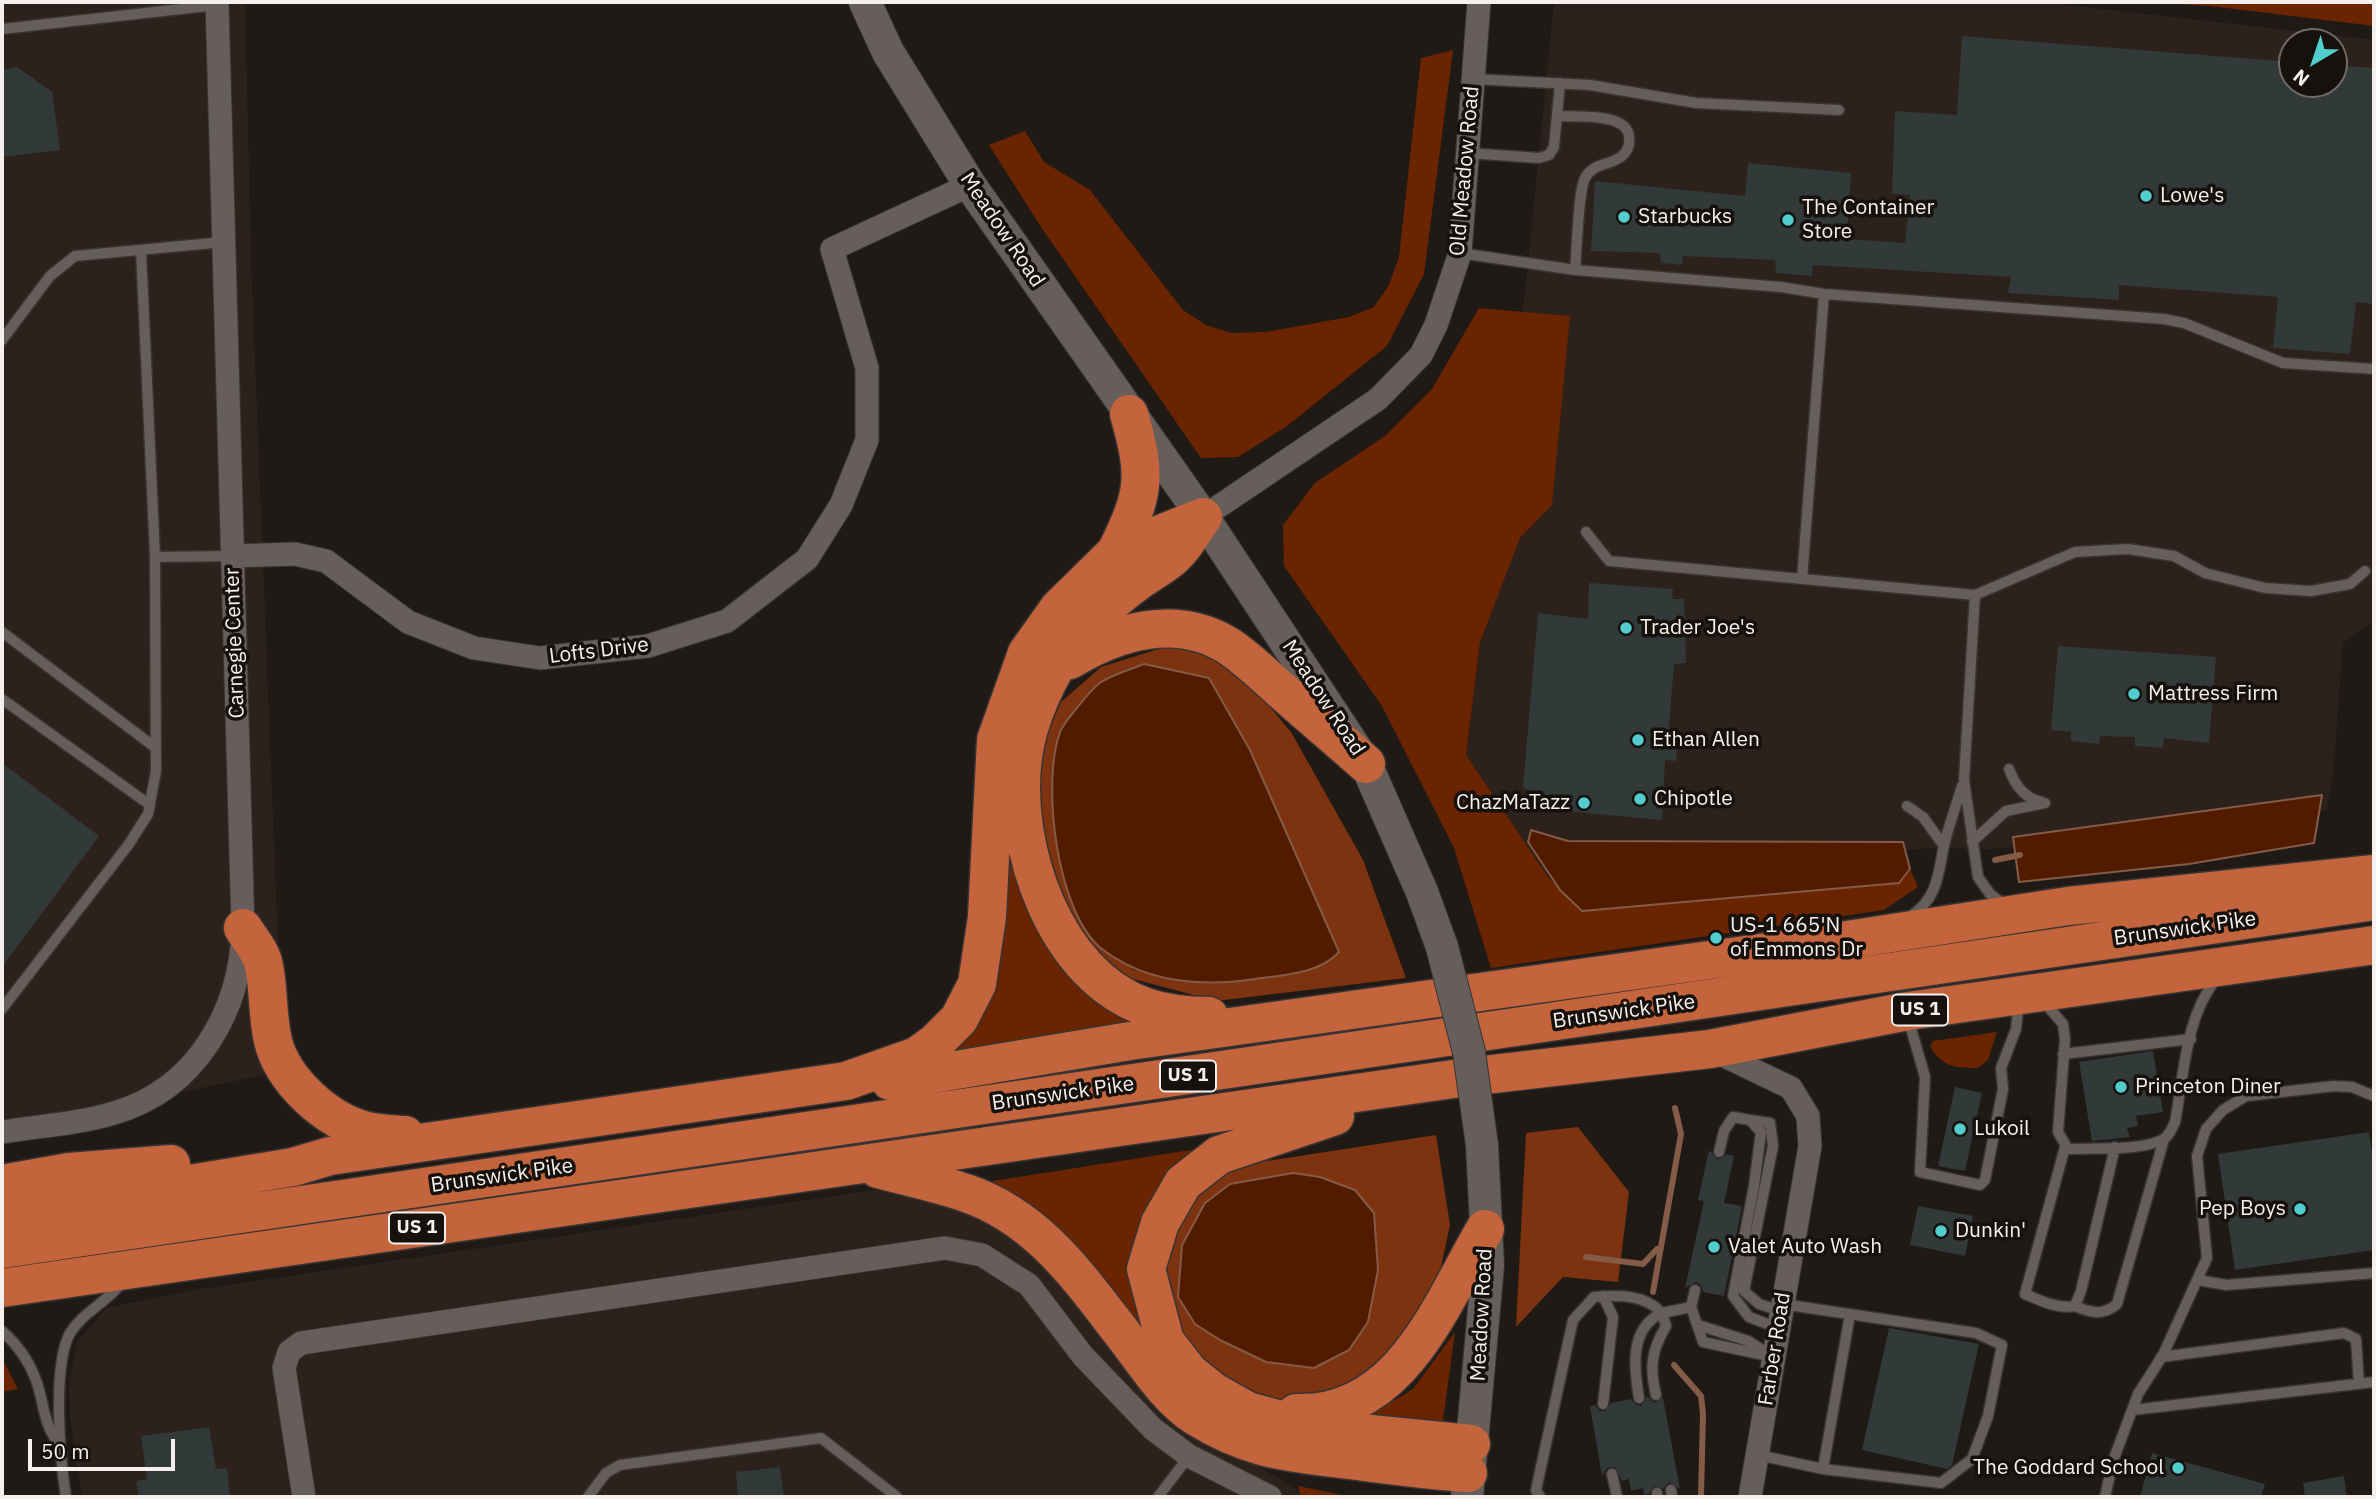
<!DOCTYPE html>
<html>
<head>
<meta charset="utf-8">
<style>
	body { margin:0 }
	#map { position:relative; width:2376px; height:1499px; overflow:hidden; background:#201a17; font-family:"IBM Plex Sans",sans-serif }
	canvas { display:block }
	.frame { position:absolute; inset:0; border:4px solid #f5f0ee; pointer-events:none }
	.north { position:absolute; left:2278px; top:28px; width:70px; height:70px; box-sizing:border-box; background:#17110e; border:2px solid #706a68; border-radius:50%; rotate:219deg; font-size:19px; font-weight:700; line-height:28px; text-align:center; color:#f5f0ee }
	.north::after { content:''; display:block; margin:auto; width:24px; height:32px; background:#52cdce; clip-path:polygon(50% 0,100% 100%,50% 72%,0 100%) }
	.scale { position:absolute; left:28px; top:1439px; width:147px; height:32px; box-sizing:border-box; border:4px solid #f5f0ee; border-top:0; padding-left:9px; font-size:21px; line-height:24px; white-space:nowrap; color:#f5f0ee; -webkit-text-stroke:5px #17110e; paint-order:stroke }
</style>
</head>
<body>
<div id="map">
<canvas width="2376" height="1499"></canvas>
<div class="frame"></div>
<div class="north">N</div>
<div class="scale">50 m</div>
</div>
<script>
const ctx = document.querySelector('canvas').getContext('2d');
ctx.lineJoin = 'round';
function fillPath(path, color) { ctx.fillStyle = color; ctx.fill(path, 'evenodd'); }
function stroke(path, color, width, dash) { ctx.strokeStyle = color; ctx.lineWidth = width; ctx.lineCap = dash ? 'butt' : 'round'; ctx.setLineDash(dash || []); ctx.stroke(path); }
function drawText(font, color, halo, rows, align = 'center') {
  ctx.font = font + ' "IBM Plex Sans",sans-serif'; ctx.lineWidth = 7; ctx.setLineDash([]); ctx.textBaseline = 'middle'; ctx.strokeStyle = halo; ctx.fillStyle = color; for (const [text, x, y, turn = 0] of rows) {
    ctx.save(); ctx.translate(x, y); ctx.rotate((+turn || 0) * Math.PI / 180); ctx.textAlign = isNaN(turn) ? turn : align; if (halo) ctx.strokeText(text, 0, 0); ctx.fillText(text, 0, 0); ctx.restore();
  }
}
const built = new Path2D(`
	M2 2H245L251 259 283 1071 2 1129Z
	M1554 2H2041L2374 40V621L2343 643 2333 776 2327 810 1992 849 1927 848 1675 875 1587 880 1548 877 1466 755 1526 284ZM2292 42H2334V84H2292Z
	M881 1189 936 1196 1031 1241 1218 1449 1263 1469 1294 1488 1302 1497H82L70 1417 69 1383 77 1342 106 1308 194 1290Z`);
const green = new Path2D(`
	M2141 2H2374V26L2210 6Z
	M1453 50 1424 274 1387 346 1287 426 1238 457 1201 458 1041 227 989 145 1025 131 1044 162 1090 190 1183 310 1206 325 1231 333 1266 332 1349 317 1374 307 1389 285 1399 257 1421 58Z
	M1479 308 1570 316 1552 505 1520 538 1480 642 1466 755 1548 877 1582 911 1899 883 1910 869 1918 887 1884 910 1491 968 1454 848 1382 706 1284 566 1283 525 1315 483 1385 436 1432 389Z
	M1006 851 1037 922 1136 1022 944 1057Z
	M1997 1032 1988 1060 1978 1068C1956 1069 1940 1065 1930 1046L1933 1041Z
	M1210 1147 1131 1271 1144 1343 980 1183Z
	M1455 1332 1442 1428 1359 1422 1413 1389Z
	M2 1358 18 1389 2 1392Z
	M1298 1486 1353 1497H1301Z`);
const forest = new Path2D(`
	M1168 646 1232 662 1291 732 1363 860 1406 978 1216 1001 1126 977 1074 940 1038 832 1041 750 1061 702 1101 667ZM1288 837 1339 952 1235 982 1196 983 1132 969Z
	M1578 1127 1629 1192 1618 1282 1563 1277 1516 1327 1526 1133Z
	M1436 1135 1450 1225 1436 1290 1379 1374 1330 1402 1256 1406 1169 1329 1155 1273 1176 1209 1228 1167ZM1293 1173 1266 1362 1220 1340 1230 1184Z`);
const water = new Path2D(`
	M1144 664 1209 678 1250 750 1339 952C1319 974 1283 975 1255 979 1202 987 1146 983 1102 949 1057 914 1041 784 1060 732 1063 724 1092 688 1100 683 1112 674 1130 670 1144 664Z
	M2322 795 2314 843 2189 864 2019 882 2013 837Z
	M1531 830 1568 841 1903 842 1910 869 1899 883 1582 911 1560 890 1528 842Z
	M1293 1173 1320 1177 1355 1190 1374 1213 1378 1270 1368 1322 1349 1350 1314 1368 1266 1362 1220 1340 1195 1324 1178 1297 1182 1245 1205 1203 1230 1184Z`);
const stream = new Path2D(`
	M1995 860 2020 855
	M1586 1257 1643 1264 1657 1249
	M1653 1292 1681 1134 1675 1108
	M1674 1365 1701 1396 1703 1414 1701 1497`);
const building = new Path2D(`
	M1962 36 2292 62V84H2334V65L2374 68V304L2356 302 2350 354 2273 348 2278 297 2119 285V300L2008 293 2011 277 1813 265 1812 276 1776 273 1775 260 1683 256 1682 265 1661 263 1660 253 1591 251 1595 181 1745 196 1748 163 1851 173 1847 239 1905 243 1910 195 1892 194 1895 111 1957 115Z
	M17 67 52 92 60 150 2 157V70Z
	M1589 583 1673 589 1672 599H1684L1686 663 1674 664 1668 740 1678 741 1676 761 1665 760 1662 820 1565 811 1523 787 1538 613 1588 619Z
	M2058 646 2216 657 2209 743 2164 738 2163 748 2135 746V737L2100 736 2099 744 2071 741V732L2051 730Z
	M2 763 99 836 2 967Z
	M2153 1051 2163 1112 2136 1116 2138 1126 2127 1128 2130 1137 2092 1141 2079 1062Z
	M1955 1087 1982 1093 1965 1171 1938 1166Z
	M2369 1132 2374 1168V1250L2235 1270 2218 1154Z
	M1709 1150 1718 1160 1727 1154 1734 1156 1724 1203 1742 1206 1724 1296 1703 1292 1701 1285 1696 1282 1685 1288 1704 1201 1698 1200Z
	M1918 1206 1973 1216 1965 1256 1910 1245Z
	M1889 1328 1979 1344 1952 1465 1947 1469 1862 1450Z
	M1647 1396 1654 1403 1663 1398 1680 1489 1669 1482 1663 1489 1654 1486 1649 1494 1644 1495 1643 1488 1631 1491 1629 1479 1622 1481 1615 1467 1607 1468 1602 1476 1590 1406 1595 1405 1599 1411H1605L1611 1403 1631 1399 1636 1405 1641 1406Z
	M209 1427 216 1469 227 1468 230 1497H139L136 1481 147 1479 141 1436Z
	M2152 1453 2265 1484 2261 1497H2140Z
	M780 1467 784 1497H738L736 1472Z
	M2344 1476 2347 1497H2305L2303 1483Z`);
const lane = new Path2D(`
	M2 29 217 5
	M1473 79 1590 85 1696 103 1839 110
	M1557 116C1575 117 1628 112 1629 137 1630 144 1628 151 1622 156 1610 166 1594 162 1585 178 1578 192 1577 250 1575 270
	M1468 153 1539 158 1549 155 1554 147 1560 83
	M1460 253 1575 270 1781 287 1824 294 2164 319 2184 323 2283 363 2374 369
	M2 340 50 276 75 256 224 242
	M1586 532 1609 561 1975 595 1964 780 1978 877 1990 894 2006 906
	M155 557 232 556
	M1802 579 1824 294
	M1975 595 2075 552 2128 549 2174 556 2205 573 2265 588 2311 591 2350 584 2365 571
	M2 632 156 748
	M2 699 150 805
	M2009 769C2015 785 2025 799 2042 802
	M1907 806 1923 817 1944 846
	M1972 842 2006 811 2045 803
	M1910 917C1938 898 1938 875 1944 845 1949 825 1956 806 1962 786
	M2043 1001 2063 1024 2065 1040 2058 1132 2068 1149C2093 1148 2139 1151 2162 1140 2169 1137 2172 1128 2175 1122 2184 1075 2185 1018 2216 979
	M2 1009 129 844 148 814 156 771 155 557 141 250
	M1908 1018 1925 1077 1920 1172 1980 1185 1985 1180 2003 1089 2001 1068 2016 1029 2019 1001
	M2063 1054 2191 1039
	M1750 1120 1770 1123 1773 1146 1744 1291 1759 1304 1781 1311
	M2065 1147 2025 1294C2041 1301 2057 1309 2075 1306L2081 1291 2115 1147
	M1719 1152 1724 1131 1733 1117 1750 1120 1761 1132 1754 1186 1733 1296 1749 1317 1778 1328
	M2198 1280 2226 1285 2374 1273
	M1695 1290 1691 1307 1703 1342 1773 1357
	M1603 1296 1613 1317 1603 1404
	M2075 1306C2091 1313 2103 1316 2117 1304L2164 1139
	M1698 1325 1748 1341 1767 1353
	M2 1331C18 1345 29 1361 36 1380 44 1402 43 1424 58 1442
	M2161 1357 2344 1333 2356 1339 2359 1384
	M1656 1395C1649 1366 1652 1350 1666 1326L1662 1313 1691 1307
	M2132 1410 2374 1382
	M1758 1455 1823 1469 1941 1483 1972 1459 1988 1416 2002 1345 1976 1333 1782 1304
	M1823 1469 1850 1314
	M1612 1474 1617 1497
	M1671 1490 1672 1497
	M1657 1493V1497
	M66 1497C60 1459 52 1366 70 1333 84 1311 108 1302 123 1281
	M588 1497 606 1473 620 1465 821 1438 897 1497
	M1158 1497 1189 1456
	M1540 1497 1536 1490 1573 1320 1594 1297C1618 1295 1645 1294 1662 1313 1629 1328 1634 1368 1639 1398
	M2105 1497 2113 1461 2138 1394 2163 1355 2207 1258 2197 1156 2206 1129 2223 1110 2246 1096 2334 1086 2352 1087 2374 1096`);
const street = new Path2D(`
	M1203 517 1378 399 1421 355 1436 325 1460 253 1479 2
	M232 556 295 554 326 561 408 622 474 648 540 658 648 646 727 621 807 559 841 505 867 440V368L832 249 970 185
	M1712 1050 1791 1088 1808 1116 1810 1146 1750 1497
	M2 1132C39 1126 78 1124 114 1113 197 1089 241 1010 243 928L217 2
	M304 1497 284 1368 289 1352 301 1343 945 1248 982 1255 1029 1285 1083 1356 1153 1429 1189 1456 1270 1497`);
const secondary = new Path2D(`
	M865 2 888 52 970 185 1203 517 1366 764 1422 892 1442 947
	M1467 1497 1488 1265 1482 1145`);
const highway = new Path2D(`
	M1203 517C1194 529 1186 545 1175 555 1165 565 1151 572 1140 580 1116 598 1088 620 1070 645 1048 675 1028 719 1023 757 1011 846 1054 975 1146 1007 1166 1014 1188 1016 1209 1016
	M1116 552C1145 493 1147 477 1129 414
	M1070 660C1118 631 1176 614 1227 645 1246 657 1264 675 1281 690 1309 715 1338 739 1366 764
	M243 928C250 939 262 953 264 966 269 990 267 1015 273 1041 283 1081 327 1121 367 1131 379 1134 393 1134 405 1135
	M890 1081 1130 1041 1795 948 2068 906 2374 874
	M1335 1116 1219 1155 1183 1183 1160 1223 1146 1269 1165 1341 1189 1372 1214 1392 1248 1411 1311 1428 1471 1444
	M878 1169C907 1177 937 1183 966 1193 1037 1217 1078 1276 1122 1333 1144 1361 1165 1396 1195 1416 1252 1452 1293 1453 1357 1461 1395 1466 1431 1471 1468 1473
	M2 1184 69 1172 171 1164
	M2 1215 293 1167 330 1156 846 1081 917 1056 935 1043 959 1019 977 984 987 917 996 740 1027 653 1059 608 1116 552 1203 517
	M2 1249 2374 901
	M2 1288 1467 1077 1710 1049 1908 1011 2374 945
	M1296 1413C1401 1417 1441 1304 1485 1229`);
const secondaryBridge = new Path2D(`
	M1442 947 1469 1052 1482 1145`);
const markers = [
	[2146,196,7,"#52cdce"],
	[1624,217,7,"#52cdce"],
	[1788,220,7,"#52cdce"],
	[1626,628,7,"#52cdce"],
	[2134,694,7,"#52cdce"],
	[1638,740,7,"#52cdce"],
	[1640,799,7,"#52cdce"],
	[1584,803,7,"#52cdce"],
	[1716,938,7,"#52cdce"],
	[2121,1087,7,"#52cdce"],
	[1960,1129,7,"#52cdce"],
	[2300,1209,7,"#52cdce"],
	[1941,1231,7,"#52cdce"],
	[1714,1247,7,"#52cdce"],
	[2178,1468,7,"#52cdce"]
];
const shields = [
	[1920,1010,56],
	[1188,1076,56],
	[417,1228,56]
];
const shieldNames = [
	["US 1",1920,1010],
	["US 1",1188,1076],
	["US 1",417,1228]
];
const streetNames = [
	["Old Meadow Road",1465,171,-85],
	["Meadow Road",1002,230,56],
	["Carnegie Center",235,643,-92],
	["Lofts Drive",599,651,-7],
	["Meadow Road",1323,698,57],
	["Brunswick Pike",2185,929,-8],
	["Brunswick Pike",1624,1012,-8],
	["Brunswick Pike",1063,1094,-8],
	["Brunswick Pike",502,1176,-8],
	["Meadow Road",1482,1315,-87],
	["Farber Road",1775,1349,-81]
];
const poiNames = [
	["Lowe's",2160,196],
	["The Container",1802,208],
	["Store",1802,232],
	["Starbucks",1638,217],
	["Trader Joe's",1640,628],
	["Mattress Firm",2148,694],
	["Ethan Allen",1652,740],
	["Chipotle",1654,799],
	["ChazMaTazz",1570,803,"right"],
	["US-1 665'N",1730,926],
	["of Emmons Dr",1730,950],
	["Princeton Diner",2135,1087],
	["Lukoil",1974,1129],
	["Pep Boys",2286,1209,"right"],
	["Dunkin'",1955,1231],
	["Valet Auto Wash",1728,1247],
	["The Goddard School",2164,1468,"right"]
];
fillPath(built, '#2d211c');
fillPath(green, '#6a2400');
fillPath(forest, '#7d330f');
fillPath(water, '#521b00');
stroke(water, '#835b47', 2);
stroke(stream, '#835b47', 6);
fillPath(building, '#313939');
stroke(lane, '#393433', 13);
stroke(street, '#393433', 25);
stroke(secondary, '#393433', 34);
stroke(highway, '#393433', 41);
stroke(lane, '#665e5b', 10);
stroke(street, '#665e5b', 23);
stroke(secondary, '#665e5b', 32);
stroke(highway, '#c3643c', 38);
stroke(secondaryBridge, '#393433', 34, []);
stroke(secondaryBridge, '#665e5b', 32);
for (const [x, y, r, color] of markers) { const dot = new Path2D(); dot.arc(x, y, r, 0, 2 * Math.PI); ctx.fillStyle = color; ctx.fill(dot); stroke(dot, '#17110e', 2.5); }
for (const [x, y, w] of shields) { const box = new Path2D(); box.roundRect(x - w / 2, y - 15.5, w, 31, 5); ctx.fillStyle = '#17110e'; ctx.fill(box); stroke(box, '#f5f0ee', 2); }
drawText('bold 19px', '#f5f0ee', null, shieldNames);
drawText('21px', '#f5f0ee', '#17110e', streetNames);
drawText('21px', '#f5f0ee', '#17110e', poiNames, 'left');
</script>
</body>
</html>
